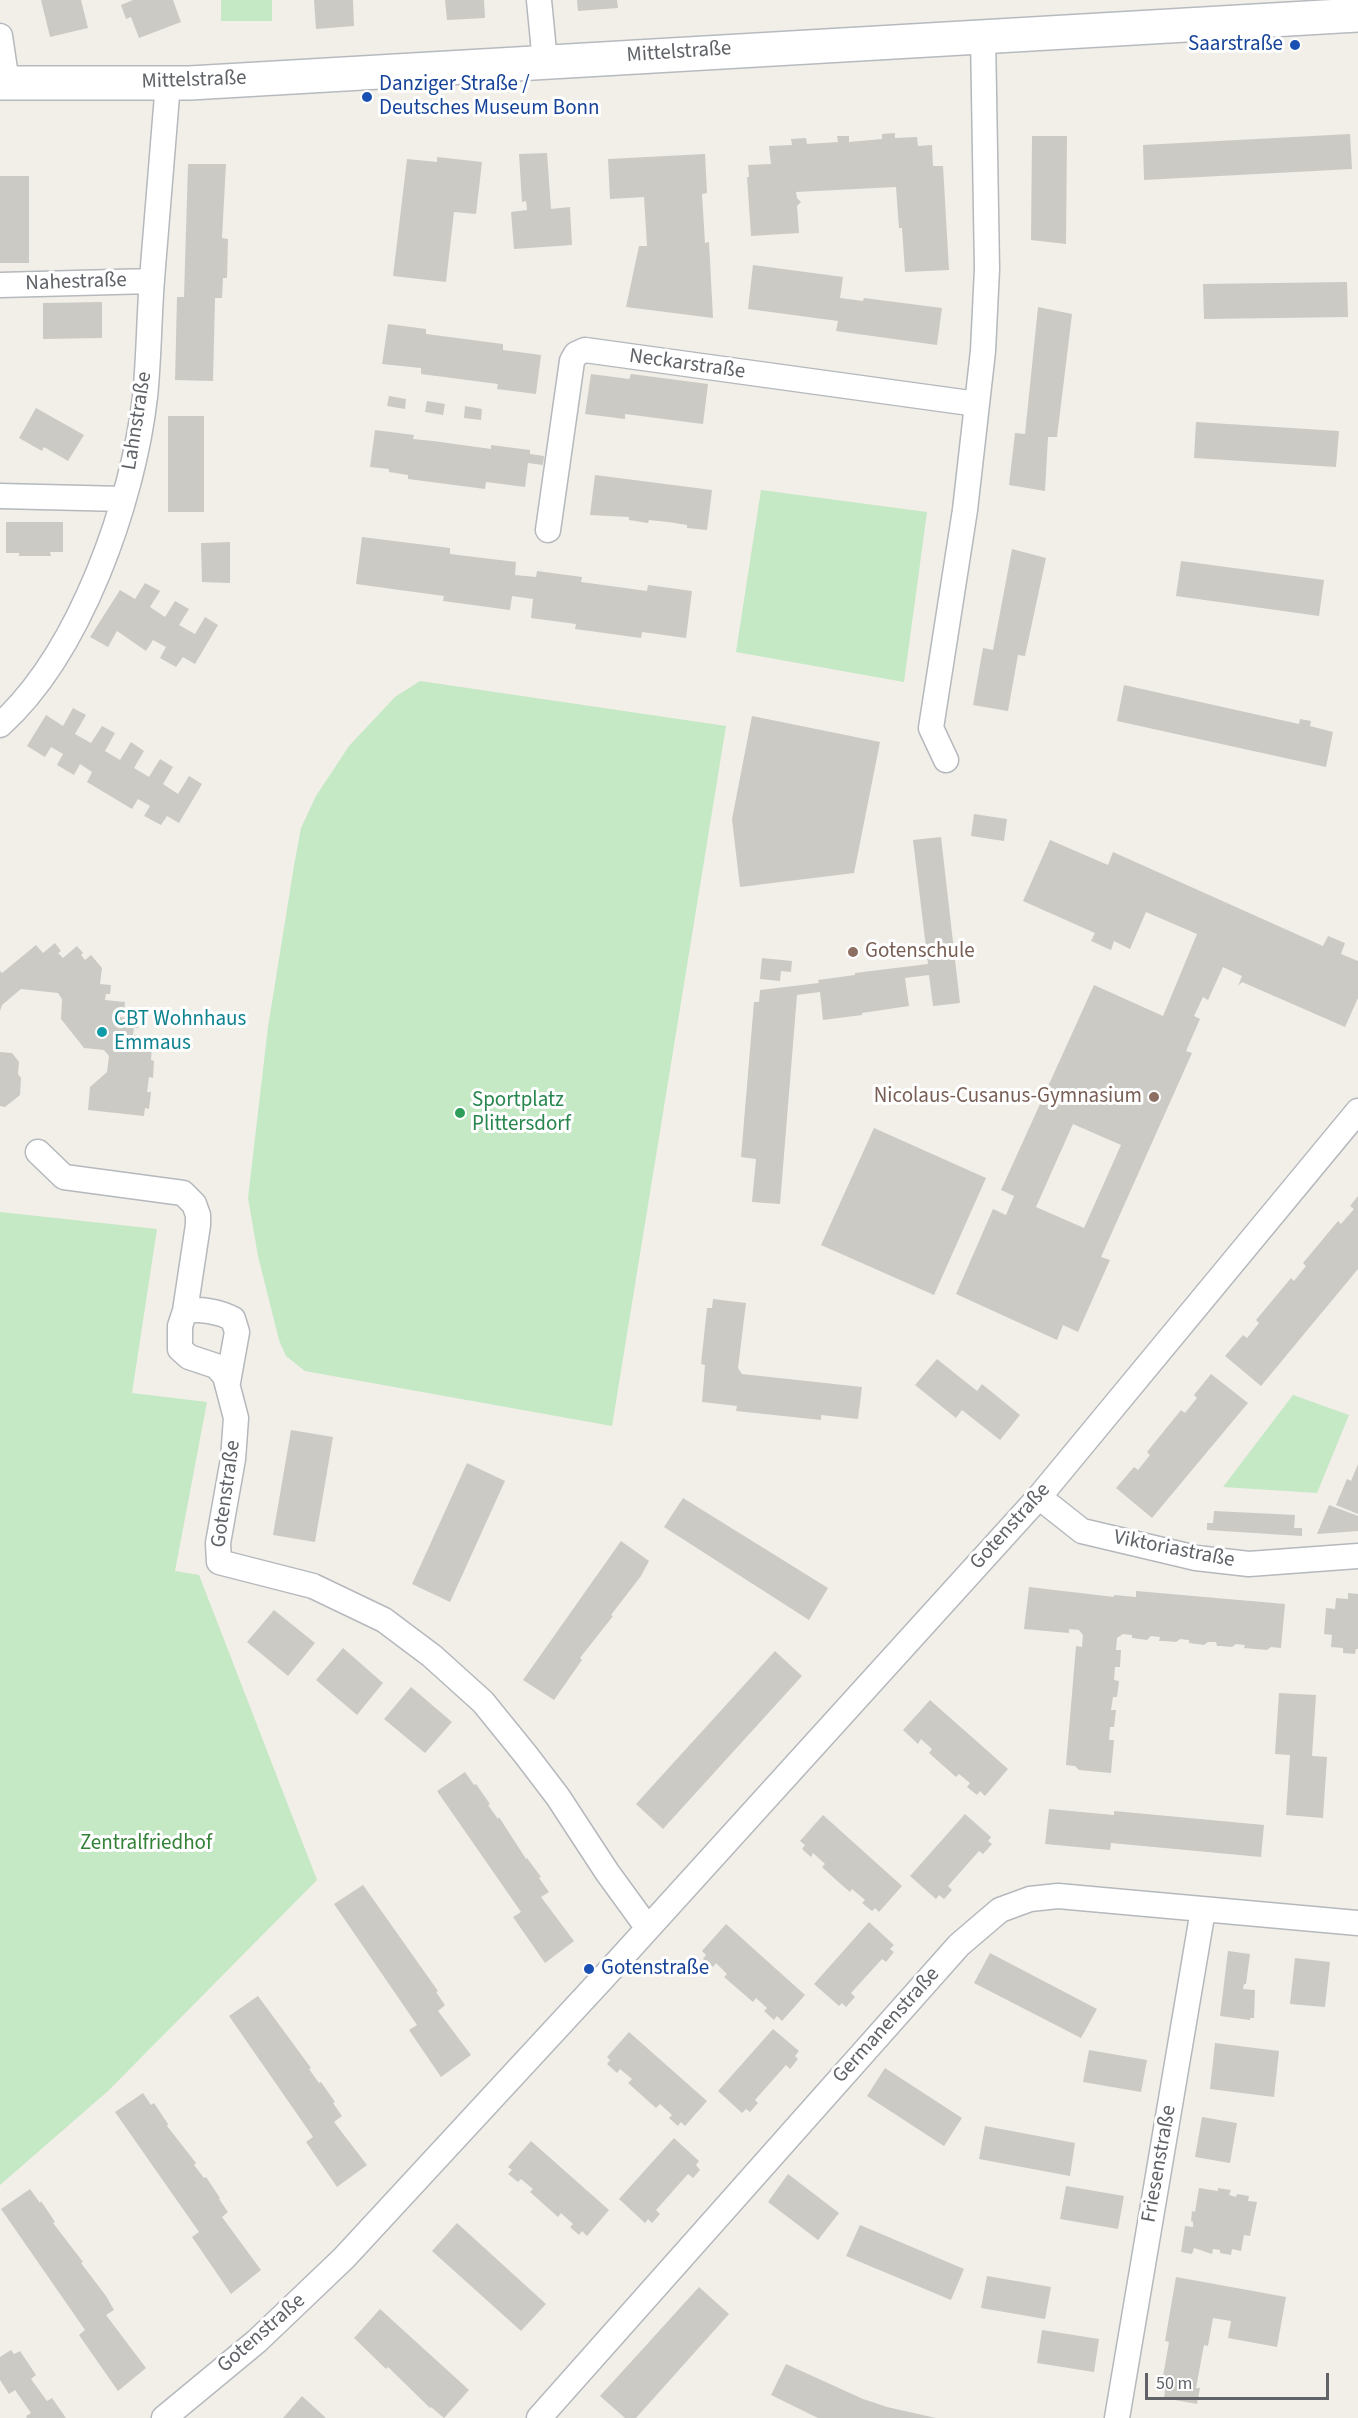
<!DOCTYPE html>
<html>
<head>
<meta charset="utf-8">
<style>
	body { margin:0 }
	#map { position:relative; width:1358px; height:2418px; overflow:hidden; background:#f1efe8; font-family:"Source Sans 3",sans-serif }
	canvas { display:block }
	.scale { position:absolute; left:1145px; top:2373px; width:184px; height:27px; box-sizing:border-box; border:3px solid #5f6368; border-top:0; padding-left:8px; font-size:18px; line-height:21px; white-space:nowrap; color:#5f6368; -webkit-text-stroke:4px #fff; paint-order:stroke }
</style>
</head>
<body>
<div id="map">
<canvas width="1358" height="2418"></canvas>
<div class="scale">50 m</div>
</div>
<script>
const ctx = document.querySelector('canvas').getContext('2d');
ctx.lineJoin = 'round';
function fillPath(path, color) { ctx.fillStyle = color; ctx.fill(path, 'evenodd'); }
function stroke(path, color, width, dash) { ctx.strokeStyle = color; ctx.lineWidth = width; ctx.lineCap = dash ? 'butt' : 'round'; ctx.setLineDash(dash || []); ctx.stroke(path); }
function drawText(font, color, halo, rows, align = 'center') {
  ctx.font = font + ' "Source Sans 3",sans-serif'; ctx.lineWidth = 6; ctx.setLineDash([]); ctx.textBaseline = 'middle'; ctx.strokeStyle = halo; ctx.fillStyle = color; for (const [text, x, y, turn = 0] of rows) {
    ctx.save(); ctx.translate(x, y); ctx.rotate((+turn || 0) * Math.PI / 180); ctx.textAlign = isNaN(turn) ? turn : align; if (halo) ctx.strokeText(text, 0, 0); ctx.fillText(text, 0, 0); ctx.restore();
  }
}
const green = new Path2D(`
	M221 0H272V21H221Z
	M761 490 927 512 904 682 736 652Z
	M420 681 726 726 612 1426 305 1371 286 1356 279 1340 258 1256 248 1198 268 1027 294 866 301 828 316 796 349 746 395 697Z
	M0 1212 157 1229 132 1393 207 1402 175 1571 199 1575 317 1880 108 2091 0 2185Z
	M1293 1395 1349 1415 1317 1493 1223 1487Z`);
const building = new Path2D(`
	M41 0H81L88 28 50 37Z
	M133 0H173L181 22 139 38 131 17 126 19 121 5Z
	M314 0H353L354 26 316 29Z
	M445 0H484L485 18 447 20Z
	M577 0H617L618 8 578 11Z
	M895 133V138L917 137 918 146 932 145 933 166H943L949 270 905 272 902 228H899L896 187 796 192 797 198 801 202 797 206 799 233 751 236 747 177H749L748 165 771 164 769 146 792 145 791 139 806 138 807 144 838 142 837 136H849V142L882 139V134Z
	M1350 134 1352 169 1144 180 1143 145Z
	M1032 136H1067L1066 244 1031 240Z
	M547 153 551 209 570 207 572 245 514 249 511 212 527 210 526 201 522 202 519 154Z
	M705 154 707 193 702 194 705 243 709 242 713 318 626 307 639 246H647L644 197 610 199 608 159Z
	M437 157 482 162 476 214 454 212 446 282 393 276 407 159 437 162Z
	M188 164H226L222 238 228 239 227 278H223L222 298H215L213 381 175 380 177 297H184Z
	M0 176H29V263H0Z
	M753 265 843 277 840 298 863 301 864 298 942 308 937 345 836 331 838 321 748 309Z
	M1347 282 1348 317 1204 319 1203 284Z
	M102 302V338L43 339V303Z
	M1038 307 1072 314 1057 437H1048L1045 491 1009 485 1015 433 1025 434Z
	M388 324 426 329V334L503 344V350L541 355 536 394 497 389 498 384 421 374V368L382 364Z
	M591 374 629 379 631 374 708 384 703 424 625 414V419L585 414Z
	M389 396 406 399 405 409 387 406Z
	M427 401 445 404 443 415 425 412Z
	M465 406 482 409 481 420 464 418Z
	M36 408 84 435 68 461 44 447 42 451 19 438Z
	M168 416H204V512H168Z
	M1196 422 1339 431 1336 467 1194 458Z
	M375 430 414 435 413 439 433 441 491 449V445L530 450V454L544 456 543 465 528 463 525 487 486 482 485 489 408 479V475L389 472V469L370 467Z
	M595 475 712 490 707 530 687 528V525L668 522 649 520 648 523 629 520V517L590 515Z
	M6 522H63V552H50L51 556H19V553H6Z
	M362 537 450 548V554L516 562 515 575 536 577 537 571 582 577 581 582 647 591 648 585 692 591 686 638 642 632 641 638 575 629 576 624 531 618 533 599 512 596 510 610 443 601 444 596 356 584Z
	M230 542V583L202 582 201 543Z
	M1012 549 1046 558 1025 656 1018 655 1008 711 973 705 983 648 993 650Z
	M1181 561 1324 580 1319 616 1176 596Z
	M145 583 160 591 150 607 165 617 175 601 189 609 179 625 195 634 205 617 218 625 195 664 183 657 176 667 160 658 166 647 153 640 146 651 117 631 108 647 90 637 120 590 135 599Z
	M1124 685 1299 724 1300 719 1311 721 1310 726 1333 732 1326 767 1117 721Z
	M73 708 86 715 75 734 91 743 102 726 115 733 105 751 120 760 131 742 144 751 134 768 149 777 160 759 173 767 163 784 178 794 189 776 202 784 179 823 167 816 161 825 144 816 150 806 138 799 132 809 87 782 92 772 80 764 74 775 57 765 63 754 51 747 45 757 27 746 46 715 63 726Z
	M752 716 880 742 854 873 740 887 732 819Z
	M974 814 1007 819 1004 841 971 836Z
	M941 837 960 1003 933 1006 929 975 905 978 909 1006 862 1013V1015L823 1020 820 992 797 995 780 1204 752 1202 756 1159 741 1157 754 1002H759L760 990 819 983 818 980 855 975V973L928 964 913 840Z
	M1050 840 1108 865 1113 852 1323 946 1328 936 1345 943 1341 954 1358 961V998L1345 1027 1242 982 1238 986 1242 976 1223 967 1208 1000 1203 997 1194 1016 1200 1019 1186 1051 1192 1053 1101 1257 1110 1260 1078 1332 1063 1325 1057 1340 956 1294 993 1209 1006 1215 1014 1196 1001 1190 1094 985 1163 1016 1197 934 1146 912 1130 949 1114 941 1111 950 1091 941 1095 933 1023 901ZM1073 1124 1121 1145 1084 1228 1036 1207Z
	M55 943 61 951 58 953 63 958 77 946 83 953 81 955 85 960 91 955 102 968 100 984 111 985 110 994H106L105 1000 125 1002 124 1011H120L119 1017 139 1019 138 1028H134L133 1035 157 1037 156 1046H152L151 1060 154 1061 153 1078 149 1077 147 1092H151L150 1101 149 1109 145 1108 144 1116 88 1110 90 1087 107 1072 109 1056 104 1050 84 1048 61 1019 62 999 58 993 21 989 2 1005 0 1011V971L2 973 36 945 43 953Z
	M762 958 792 961 791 972 781 971 780 981 760 979Z
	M0 1052 12 1053 19 1062 18 1074 21 1078 20 1095 5 1107 0 1106Z
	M874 1128 986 1178 934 1295 821 1245Z
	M1358 1196V1269L1261 1386 1225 1356 1243 1335 1247 1338 1259 1323 1256 1320 1291 1278 1294 1281 1306 1266 1303 1263 1338 1221 1341 1224 1354 1209 1350 1206Z
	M713 1299 746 1303 738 1368 742 1374 862 1387 858 1419 821 1415V1420L736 1411 737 1406 702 1402 705 1365 701 1364 707 1308H712Z
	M937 1359 977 1391 982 1384 1020 1415 1000 1440 962 1410 956 1418 915 1385Z
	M1211 1374 1248 1403 1152 1518 1116 1488 1134 1467 1138 1470 1150 1455 1147 1452 1181 1410 1185 1413 1197 1398 1194 1395Z
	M291 1430 333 1437 315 1542 273 1535Z
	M467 1463 505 1481 450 1602 412 1584Z
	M1358 1464V1514L1336 1505 1347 1479 1351 1481Z
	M683 1498 828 1588 809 1620 664 1527Z
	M1329 1505 1358 1516V1531L1317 1534Z
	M1214 1511 1295 1515 1294 1528H1302V1536L1207 1530V1523H1213Z
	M621 1541 649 1561 641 1576 611 1615 613 1616 580 1658 582 1660 554 1700 523 1680Z
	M1029 1587 1114 1597V1595L1136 1597V1591L1285 1604 1281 1648 1271 1647 1267 1650 1244 1648 1245 1645 1236 1644 1232 1647 1221 1646H1217L1216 1642H1208L1204 1645 1189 1643V1640L1180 1639 1176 1642 1164 1641H1159L1160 1637 1151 1636 1147 1640 1132 1638V1635L1123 1634 1117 1638 1116 1650H1121L1120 1667H1115L1114 1680 1119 1681 1117 1697H1113L1111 1710H1116L1114 1727H1110L1109 1740H1114L1111 1773 1079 1770 1075 1766 1066 1765 1076 1646 1082 1647 1083 1635 1079 1630 1069 1629V1633L1024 1629Z
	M1348 1593 1358 1594V1649H1356L1355 1654 1343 1653V1648L1331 1647 1332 1635 1324 1634 1326 1608 1335 1609 1336 1598 1348 1599Z
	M274 1610 315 1643 288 1676 247 1642Z
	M343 1648 383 1683 357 1715 316 1680Z
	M775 1651 802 1676 663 1829 636 1804Z
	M411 1687 452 1722 425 1753 384 1719Z
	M1279 1693 1316 1695 1312 1756 1327 1757 1323 1818 1286 1815 1290 1755 1275 1754Z
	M930 1700 1008 1769 985 1796 980 1791 977 1795 967 1787 970 1783 959 1774 956 1777 929 1753 932 1749 921 1739 918 1744 903 1730Z
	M465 1772 474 1785 476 1784 490 1804 488 1805 498 1819 499 1817 526 1859 527 1858 541 1877 539 1878 549 1892 541 1897 574 1941 545 1963 513 1917 521 1912 437 1791Z
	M1049 1809 1114 1815V1811L1264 1825 1261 1857 1111 1843 1110 1850 1045 1844Z
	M965 1814 991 1837 988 1841 992 1844 983 1854 979 1851 948 1886 952 1890 944 1899 939 1895 936 1899 910 1876Z
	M823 1815 902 1886 879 1912 875 1908 872 1911 862 1903 865 1900 852 1889 850 1892 835 1879 822 1867 825 1864 813 1853 811 1857 802 1849 805 1845 800 1841Z
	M363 1885 438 1991 436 1992 445 2005 438 2011 471 2055 441 2077 409 2030 417 2025 334 1904Z
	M869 1922 894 1945 890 1949 894 1952 886 1962 882 1959 851 1993 855 1997 846 2007 842 2003 839 2006 814 1984Z
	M726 1924 805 1995 782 2021 777 2016 774 2020 764 2011 767 2008 756 1998 753 2002 724 1977 727 1974 716 1963 713 1967 703 1959 706 1955 702 1951Z
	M1228 1951 1250 1954 1246 1984H1244L1243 1989 1255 1990 1254 2018H1250V2020L1220 2016Z
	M990 1953 1097 2009 1081 2038 974 1983Z
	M1295 1958 1330 1962 1325 2007 1290 2004Z
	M258 1996 311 2068 309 2069 319 2083 321 2082 335 2102 333 2103 342 2116 334 2122 367 2165 337 2187 306 2142 313 2137 229 2016Z
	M773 2029 799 2051 795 2056 798 2059 790 2069 786 2065 755 2100 758 2103 750 2112 746 2109 742 2113 718 2091Z
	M629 2032 707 2101 685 2126 681 2122 678 2126 669 2118 672 2115 660 2104 656 2108 628 2083 632 2079 620 2069 617 2073 607 2064 610 2060 607 2057Z
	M1215 2043 1279 2051 1274 2097 1210 2089Z
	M1089 2050 1147 2060 1141 2092 1083 2082Z
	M885 2068 962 2118 944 2146 867 2096Z
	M143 2093 151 2105 154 2103 168 2124 167 2126 196 2163 194 2165 204 2178 206 2177 220 2198 219 2199 228 2212 222 2217 261 2270 231 2294 192 2237 199 2232 115 2112Z
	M1202 2117 1237 2123 1230 2163 1195 2157Z
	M985 2126 1075 2143 1070 2176 979 2159Z
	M674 2138 699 2161 696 2165 700 2170 693 2178 688 2174 656 2210 660 2214 652 2223 648 2219 645 2223 619 2199Z
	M531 2141 609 2210 587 2236 582 2231 579 2235 570 2227 573 2224 561 2213 558 2217 530 2192 533 2189 521 2179 518 2182 508 2174 512 2170 508 2167Z
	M788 2174 839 2213 818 2240 768 2202Z
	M1066 2186 1124 2196 1118 2229 1060 2219Z
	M1199 2188 1218 2191V2188L1231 2190 1229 2195 1236 2197 1237 2194 1249 2196 1248 2201 1257 2202 1250 2236 1244 2235 1241 2251 1232 2249 1231 2255 1220 2253V2250L1213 2249 1212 2254 1194 2248 1192 2254 1181 2252 1185 2226 1193 2227V2222L1191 2221 1192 2211 1195 2212Z
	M30 2189 40 2203 41 2201 55 2222 53 2223 83 2262 81 2263 106 2296 114 2310 106 2315 146 2368 118 2391 79 2335 85 2330 1 2209Z
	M457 2223 546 2304 521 2331 432 2251Z
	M860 2225 964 2269 951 2300 846 2256Z
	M987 2276 1051 2287 1045 2319 981 2308Z
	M1176 2277 1286 2297 1277 2347 1228 2338 1231 2321 1213 2318 1208 2346 1204 2345 1196 2388H1200L1197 2404 1164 2398 1166 2383 1162 2382 1169 2342 1165 2341Z
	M699 2287 729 2314 636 2418H625L600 2396Z
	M380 2309 469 2390 444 2418 431 2407 430 2408 388 2367 386 2369 354 2338Z
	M1042 2330 1099 2339 1094 2372 1037 2363Z
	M11 2350 14 2354 20 2351 36 2375 31 2379 47 2401 52 2398 66 2418H27L26 2416 31 2413 15 2390 9 2394 0 2380V2357Z
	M786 2364 863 2399 887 2407 936 2418H818L771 2395Z
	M302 2396 326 2418H283Z`);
const street = new Path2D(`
	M539 0 545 62
	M0 36 7 83
	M0 285 152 281
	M0 496 123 499
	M548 530 572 361 576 354 585 350 977 404
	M0 725C80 653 133 502 145 397 149 358 149 318 152 279 157 214 163 149 168 83
	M946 760 931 728 965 510 983 351 987 269 983 35
	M38 1152 64 1177 183 1193 194 1204 198 1215V1225L185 1311 180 1326V1349L189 1357 216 1366 225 1376 236 1418 233 1459 218 1543 219 1562 313 1586 384 1620 432 1656 483 1702 526 1755 558 1797 607 1872 647 1927
	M185 1311C200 1308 220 1312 233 1319L237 1332 228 1382
	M1039 1497 1082 1531 1196 1558 1249 1564 1358 1556
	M164 2418 257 2341 344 2258 602 1979 1039 1497 1358 1111
	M539 2418 959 1945 1000 1910 1030 1899 1058 1896 1358 1923
	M1117 2418 1203 1910`);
const secondary = new Path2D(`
	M0 83H190L1358 15`);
const markers = [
	[1295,45,6,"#1a4fb4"],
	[367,97,6,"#1a4fb4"],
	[853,952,6,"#8d6e63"],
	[102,1032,6,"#0f9aa8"],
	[1154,1097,6,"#8d6e63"],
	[460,1113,6,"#2e9e5b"],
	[589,1969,6,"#1a4fb4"]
];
const transitNames = [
	["Saarstraße",1283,45,"right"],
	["Danziger Straße /",379,85],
	["Deutsches Museum Bonn",379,109],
	["Gotenstraße",601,1969]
];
const streetNames = [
	["Mittelstraße",679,53,-4],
	["Mittelstraße",194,81,-2],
	["Nahestraße",76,283,-2],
	["Neckarstraße",687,365,8],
	["Lahnstraße",138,421,-81],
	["Gotenstraße",227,1494,-82],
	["Gotenstraße",1011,1527,-48],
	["Viktoriastraße",1174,1550,11],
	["Germanenstraße",887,2026,-48],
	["Friesenstraße",1160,2164,-80],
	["Gotenstraße",262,2334,-41]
];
const educationNames = [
	["Gotenschule",865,952],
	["Nicolaus-Cusanus-Gymnasium",1142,1097,"right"]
];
const cultureNames = [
	["CBT Wohnhaus",114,1020],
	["Emmaus",114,1044]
];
const leisureNames = [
	["Sportplatz",472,1101],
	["Plittersdorf",472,1125]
];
const parkNames = [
	["Zentralfriedhof",146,1844]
];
fillPath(green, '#c5e8c5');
fillPath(building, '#cccac5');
stroke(street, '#b5b8bc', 27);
stroke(secondary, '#b6babf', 36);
stroke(street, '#fff', 24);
stroke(secondary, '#fff', 33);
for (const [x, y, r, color] of markers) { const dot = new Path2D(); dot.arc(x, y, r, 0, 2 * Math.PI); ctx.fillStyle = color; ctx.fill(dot); stroke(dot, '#fff', 2); }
drawText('21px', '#164399', '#fff', transitNames, 'left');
drawText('21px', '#5f6368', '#fff', streetNames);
drawText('21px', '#785e54', '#fff', educationNames, 'left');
drawText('21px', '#0d838f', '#fff', cultureNames, 'left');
drawText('21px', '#27864d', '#fff', leisureNames, 'left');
drawText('21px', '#348238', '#fff', parkNames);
</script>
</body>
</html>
